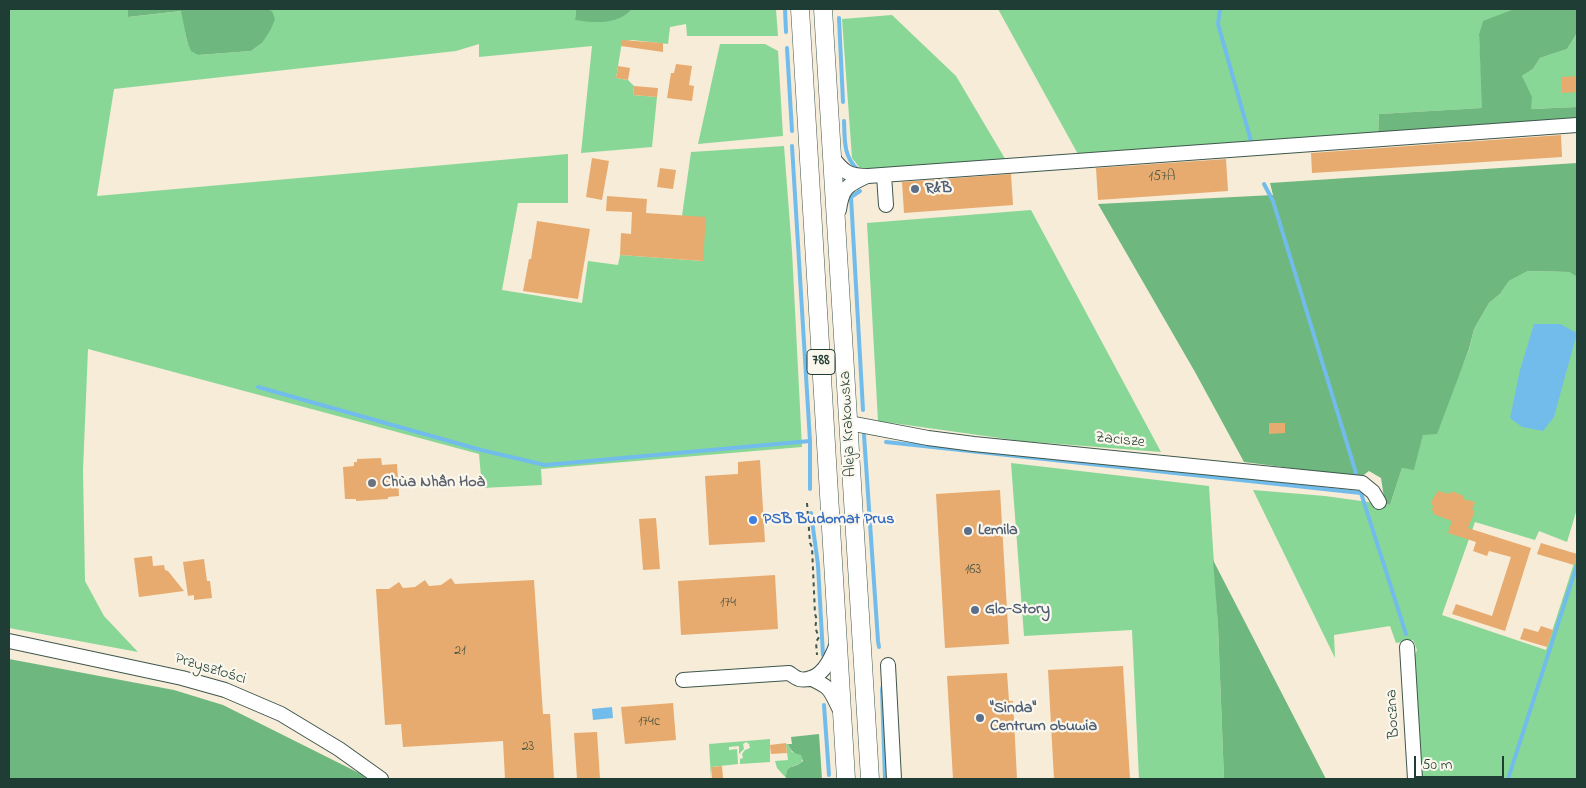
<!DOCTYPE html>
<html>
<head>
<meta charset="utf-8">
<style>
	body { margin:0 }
	#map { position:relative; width:1586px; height:788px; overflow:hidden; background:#f6ecd8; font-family:"Indie Flower",sans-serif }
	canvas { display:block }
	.frame { position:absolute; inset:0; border:10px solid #1f3d34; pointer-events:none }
	.scale { position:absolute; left:1414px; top:756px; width:90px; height:22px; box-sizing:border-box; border:2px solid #1f3d34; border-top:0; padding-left:6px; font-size:15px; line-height:18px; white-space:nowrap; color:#1f3d34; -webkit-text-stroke:4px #fbf7ec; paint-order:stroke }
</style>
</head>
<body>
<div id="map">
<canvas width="1586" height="788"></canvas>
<div class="frame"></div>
<div class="scale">50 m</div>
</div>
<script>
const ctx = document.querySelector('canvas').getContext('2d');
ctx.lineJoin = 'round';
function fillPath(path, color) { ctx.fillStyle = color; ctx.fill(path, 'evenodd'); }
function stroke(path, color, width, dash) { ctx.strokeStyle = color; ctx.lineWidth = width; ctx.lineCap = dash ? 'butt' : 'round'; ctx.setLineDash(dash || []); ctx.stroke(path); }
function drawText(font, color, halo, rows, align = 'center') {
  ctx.font = font + ' "Indie Flower",sans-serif'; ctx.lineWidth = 4.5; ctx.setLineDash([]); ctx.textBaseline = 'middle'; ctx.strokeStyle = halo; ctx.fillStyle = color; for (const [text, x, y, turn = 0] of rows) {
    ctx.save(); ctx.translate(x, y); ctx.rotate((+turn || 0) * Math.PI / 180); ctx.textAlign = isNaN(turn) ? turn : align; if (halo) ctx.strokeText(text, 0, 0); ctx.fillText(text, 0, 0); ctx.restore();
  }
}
const green = new Path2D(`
	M9 9H128V17L182 11 187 42 198 55 251 51 262 43 272 11 267 9H576L575 20C594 20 618 25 632 9H776L778 36H687L686 24 670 27 668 44 632 40 622 42 616 78 628 80 634 86 633 95 657 97 652 147 581 153 592 46 479 57V44L456 51 114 89 97 196 568 154V203H518L502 290 582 303 588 261 618 265 620 255 703 261 682 216 691 152 784 146 792 251 802 447 541 469 542 485 482 488 479 454 88 349 83 470 85 581 104 616 138 652 9 628Z
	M998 9H1514L1483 22 1479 34 1483 108 1379 114 1378 137 1079 156Z
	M892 15 956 76 1007 162 863 172 852 158 842 19Z
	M1577 33V107L1531 109 1522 76 1533 69 1540 58 1567 49Z
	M720 44H765L778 51 783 136 698 144Z
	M1031 210 1161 452 1021 441 878 421 867 223Z
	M1528 271 1569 272 1577 277V509L1567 542 1539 531 1535 540 1475 522 1442 615 1546 650 1577 554V779H1421L1413 659 1417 650 1413 640 1396 643 1390 626 1334 635 1335 658 1253 490 1325 496 1390 505 1402 468 1414 469 1423 434 1454 386 1469 350 1474 329 1489 303 1500 294 1509 281Z
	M1011 463 1209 486 1218 626 1224 779H1139L1132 630 1024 636Z
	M770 739V762L740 764V759L743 758 742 754 745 750 750 748 749 744 746 742 743 744 744 749 739 754V746L729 747V750L737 749 738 764 711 767V779L709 744Z
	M786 744H788L792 752 801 755 803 758 801 763C792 767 786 767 786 778L777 768 775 761 788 760Z`);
const forest = new Path2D(`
	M128 9H267L272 11 275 19 271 29 262 43 251 51 198 55 191 51 187 41 181 11 128 17Z
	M576 9H632C619 25 594 23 575 20Z
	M1514 9H1577V33L1567 49 1540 58 1533 69 1522 76 1532 97 1531 109 1577 107V123L1378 137 1379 114 1482 108 1479 34 1483 21Z
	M1577 163V277L1569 272 1528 271 1509 281 1500 294 1489 303 1474 329 1469 349 1437 434 1423 435 1414 470 1402 468 1390 505 1385 504 1381 478 1369 471 1361 477 1244 462 1195 372 1098 204 1273 195 1270 183Z
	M1213 560 1326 779H1224L1218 626Z
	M9 659 174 690 223 705 359 773 365 777 364 779H9Z
	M819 734 822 779 786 778C786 763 795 769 803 761L801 755C794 754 791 751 788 744H792L791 737Z`);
const water = new Path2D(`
	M1534 324H1560L1577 333 1554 417 1543 431 1522 427 1510 418 1520 370Z
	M612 707 613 718 593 720 592 709Z`);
const stream = new Path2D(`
	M785 9 786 32
	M1220 9 1218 24 1251 141
	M839 18 843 102
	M787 48 792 131
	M844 121C845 140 843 155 857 169
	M792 146 810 441V489
	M1264 184 1273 201 1356 473
	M860 191 851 197 863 410
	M258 387 481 450 545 465 810 441
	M864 435 878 641 879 647
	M886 442 1361 493 1406 634
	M811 513 818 565 823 655
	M883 685 882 690 885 779
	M824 705 829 775
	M1508 779 1577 565`);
const building = new Path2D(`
	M621 40 663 43V52L621 46Z
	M676 64 692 66 689 85 694 86 692 101 667 98 671 73H674Z
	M618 66 630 68 628 80 616 78Z
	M1577 76V92L1562 93V77Z
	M634 86 658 88 657 97 633 95Z
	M1561 135 1562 157 1312 173 1311 153Z
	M592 158 609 161 602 200 586 197Z
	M1226 159 1228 191 1098 200 1096 168Z
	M660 168 676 170 673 189 657 187Z
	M1011 174 1013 205 904 213 902 182Z
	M607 196 647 199 646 213 706 217 703 261 620 255 621 233 631 234 632 212 606 211Z
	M537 221 590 229 578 299 523 291 529 259H531Z
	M1269 423H1285V433L1269 434Z
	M381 458 382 465 397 464 399 496 388 497V499L356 501V499H345L343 467 354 466V462H357V459Z
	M760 460 765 542 709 545 705 476 738 474V462Z
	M1000 490 1009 644 945 648 936 494Z
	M1438 491 1450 494 1451 491 1464 496 1463 499 1475 502 1472 510 1475 511 1468 528 1531 548 1505 631 1452 614 1456 604 1492 616 1511 557 1489 551 1487 556 1473 551 1476 542 1448 533 1452 521 1433 514 1434 511H1432L1433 506 1431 502Z
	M656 518 660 569 643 570 639 519Z
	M1541 543 1577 554 1574 565 1537 554Z
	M152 556 153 566 164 565 165 570 168 571 184 591 139 597 134 558Z
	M204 559 207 581H210L212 598 194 600V595L188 596 183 562Z
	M775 575 778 629 681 635 678 581Z
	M451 578 455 584 534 580 543 714H550L554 779H505L503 741 403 747 401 724 385 725 376 589H389L399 582 403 588 415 587 425 580 429 586 441 585Z
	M1541 626 1553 630 1547 647 1520 639 1524 628 1538 632Z
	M1123 666 1130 779H1054L1048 670Z
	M1007 673 1009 701H1013L1017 779H953L947 676Z
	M673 703 676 740 625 744 621 707Z
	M597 732 600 779H577L574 733Z
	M786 743 787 753 771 754 770 745Z
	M722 766 723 778 712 779 711 767Z`);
const path = new Path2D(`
	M807 503 810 543 812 547 815 614 817 620C814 627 816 630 819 637L816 642 817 655`);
const minor = new Path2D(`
	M832 157C844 172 848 176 868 176L1577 125
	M884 175 886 205
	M839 210C842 188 847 185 867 176
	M849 423 928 438 974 444 1362 483 1373 492 1379 502
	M9 641 182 678 225 690 281 714 339 749 381 779
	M1407 647 1415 779
	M888 665 894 779
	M810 678C831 688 829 688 839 708
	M683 680 789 673C792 675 796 678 799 679 821 683 831 659 837 644`);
const major = new Path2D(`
	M800 9 846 779
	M823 9 870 779`);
const markers = [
	[915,189,5,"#5c6f8a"],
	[372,483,5,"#6b7280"],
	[753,520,5,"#3f7fe0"],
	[968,531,5,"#5c6f8a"],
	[975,610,5,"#5c6f8a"],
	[980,718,5,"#5c6f8a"]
];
const numberNames = [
	["157A",1162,178],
	["163",973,571],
	["174",728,604],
	["21",460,652],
	["174c",649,723],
	["23",528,748]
];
const shields = [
	[821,362,28]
];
const shieldNames = [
	["788",821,362]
];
const serviceNames = [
	["R&B",925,189],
	["Lemila",978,531],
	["Glo-Story",985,610],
	["\"Sinda\"",990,709],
	["Centrum obuwia",990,727]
];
const streetNames = [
	["Aleja Krakowska",849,424,-93],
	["Zacisze",1120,441,6],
	["Przyszłości",210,670,17],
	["Boczna",1394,714,-93]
];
const worshipNames = [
	["Chùa Nhân Hoà",382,483]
];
const shopNames = [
	["PSB Budomat Prus",763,520]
];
fillPath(green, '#89d796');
fillPath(forest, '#6eb87f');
fillPath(water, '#72bceb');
stroke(stream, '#72bceb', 4);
fillPath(building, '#e7ab6f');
stroke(minor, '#3f574d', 16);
stroke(major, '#3f574d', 19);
stroke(path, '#3f574d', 2, [4, 4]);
stroke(minor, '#fff', 14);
stroke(major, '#fff', 18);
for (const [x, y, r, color] of markers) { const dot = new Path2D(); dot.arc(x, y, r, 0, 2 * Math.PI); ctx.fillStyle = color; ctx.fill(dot); stroke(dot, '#fbf7ec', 2); }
drawText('14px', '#515843', null, numberNames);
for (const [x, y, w] of shields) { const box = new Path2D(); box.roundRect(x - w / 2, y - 12.5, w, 25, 4); ctx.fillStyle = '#fbf7ec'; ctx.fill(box); stroke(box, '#1f3d34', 1); }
drawText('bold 15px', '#1f3d34', null, shieldNames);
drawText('bold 16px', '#4e5e75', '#fbf7ec', serviceNames, 'left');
drawText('16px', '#1f3d34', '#fbf7ec', streetNames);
drawText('bold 16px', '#5b616d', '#fbf7ec', worshipNames, 'left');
drawText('bold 16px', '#366cbe', '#fbf7ec', shopNames, 'left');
</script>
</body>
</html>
